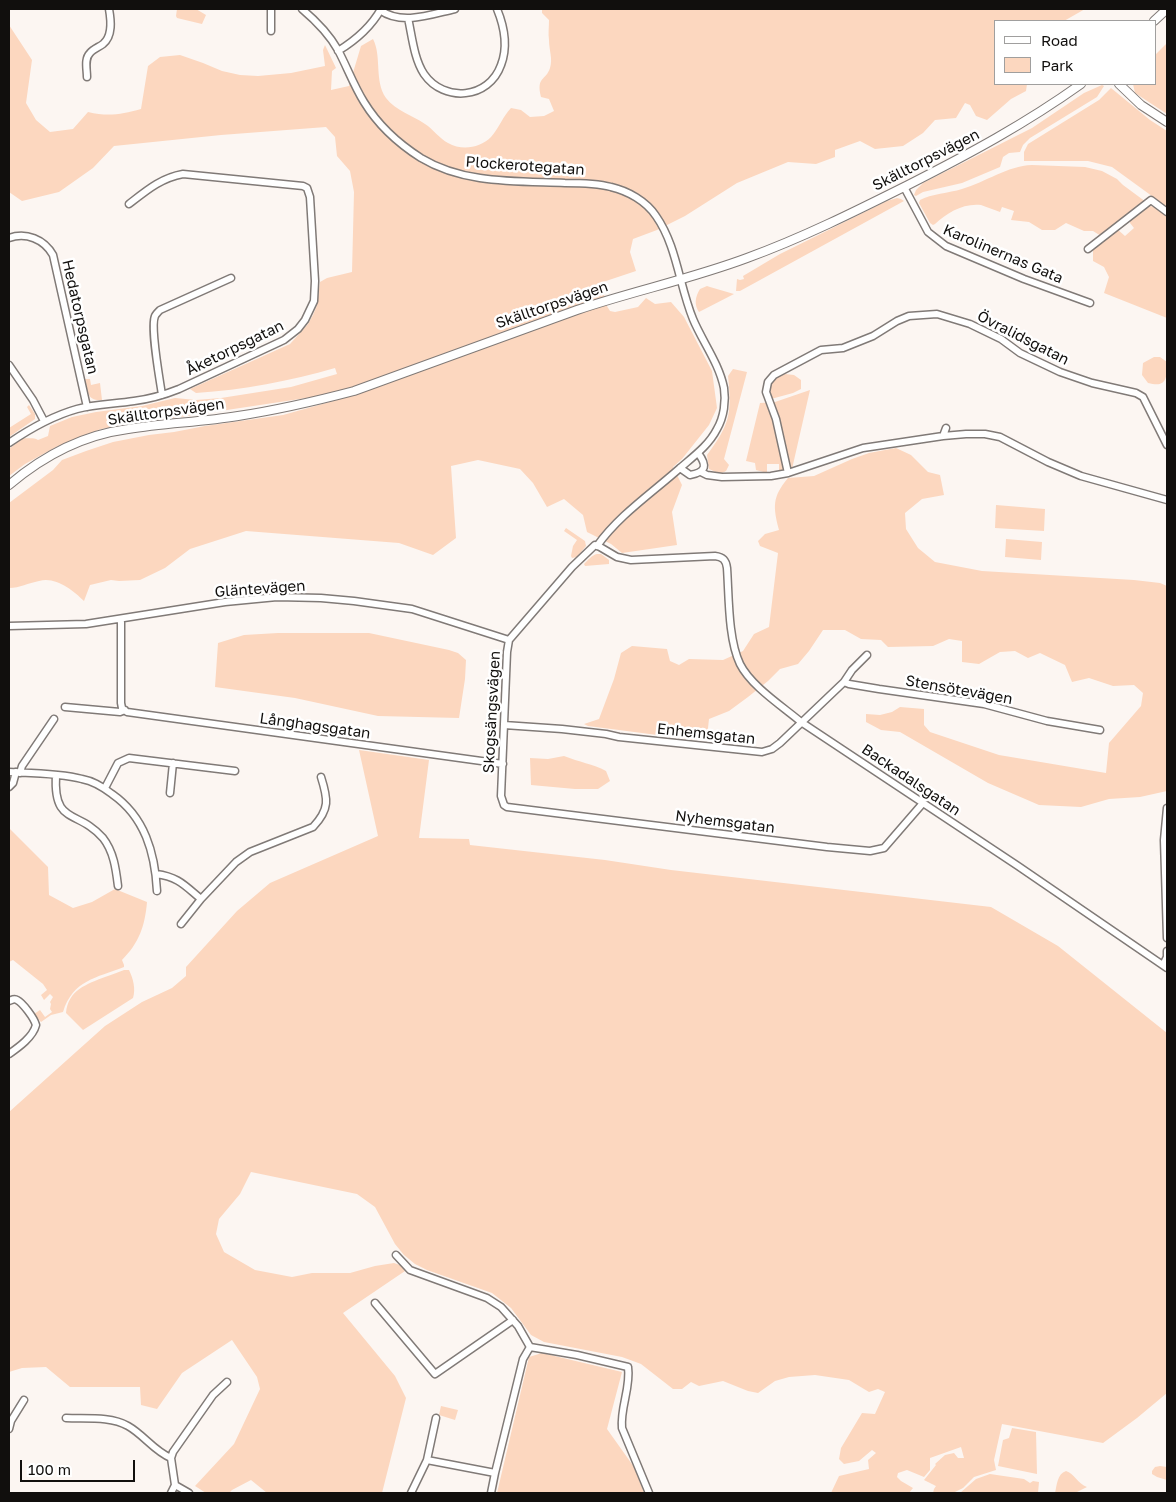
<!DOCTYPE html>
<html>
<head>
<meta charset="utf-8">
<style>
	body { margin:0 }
	#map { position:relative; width:1176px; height:1502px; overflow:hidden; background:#fcf6f2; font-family:"Golos Text",sans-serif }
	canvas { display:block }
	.frame { position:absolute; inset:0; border:10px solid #110f0d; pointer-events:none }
	.legend { position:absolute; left:994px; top:20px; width:162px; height:65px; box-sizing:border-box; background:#fff; border:1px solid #a09f9e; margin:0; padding:6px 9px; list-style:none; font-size:15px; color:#110f0d }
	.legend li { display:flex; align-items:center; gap:10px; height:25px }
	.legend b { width:25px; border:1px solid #a09f9e }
	.scale { position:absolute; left:20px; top:1460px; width:115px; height:22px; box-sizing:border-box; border:2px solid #110f0d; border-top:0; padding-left:6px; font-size:15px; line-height:18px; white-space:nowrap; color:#110f0d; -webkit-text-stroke:4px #fff; paint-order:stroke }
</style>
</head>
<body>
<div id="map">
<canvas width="1176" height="1502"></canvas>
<div class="frame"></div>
<ul class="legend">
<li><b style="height:6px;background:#fff"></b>Road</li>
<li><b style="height:14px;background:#fcd7bf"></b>Park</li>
</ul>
<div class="scale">100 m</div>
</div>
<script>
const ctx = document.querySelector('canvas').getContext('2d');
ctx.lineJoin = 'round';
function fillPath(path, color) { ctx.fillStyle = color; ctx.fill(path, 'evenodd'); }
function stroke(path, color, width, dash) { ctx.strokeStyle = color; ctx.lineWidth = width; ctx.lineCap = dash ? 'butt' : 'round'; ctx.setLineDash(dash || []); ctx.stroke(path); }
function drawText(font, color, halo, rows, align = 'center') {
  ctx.font = font + ' "Golos Text",sans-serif'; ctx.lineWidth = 5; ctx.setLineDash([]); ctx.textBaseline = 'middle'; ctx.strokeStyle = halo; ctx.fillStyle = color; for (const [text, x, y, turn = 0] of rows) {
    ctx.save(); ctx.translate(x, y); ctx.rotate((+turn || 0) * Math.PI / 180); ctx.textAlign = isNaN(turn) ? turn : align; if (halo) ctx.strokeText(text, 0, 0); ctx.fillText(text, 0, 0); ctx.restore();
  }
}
const green = new Path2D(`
	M177 9H196L206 15 202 24 177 18 176 16Z
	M542 9H1085L1064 21H995V84H1027L1026 91 1011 99 987 120 976 116 970 105 965 103 956 118 935 120 923 133 903 146 875 149 860 141 835 150V157L816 164 788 162 737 183 685 216 657 230 633 239 630 252 636 271 603 282 605 303 610 311 615 312 638 307 646 298 655 304 671 302 684 317 712 371 717 408 709 425 682 459 673 467 682 485 672 512 677 545 622 553 611 544 587 532 583 515 564 499 547 507 533 483 520 469 478 460 451 466 456 538 433 555 399 543 246 531 190 549 165 568 140 580 119 581 111 580 90 585 84 601C73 590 55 576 39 581 28 583 20 588 9 588V503L53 470 62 460 86 451 113 442 149 435 174 432 205 426 283 415 344 398 342 390 313 397 101 429 56 447 25 464 9 476V449L23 438C28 439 33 437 38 440L48 436 50 426 72 417 96 412 142 406 175 398 196 400 221 398 291 387 337 374 335 368C290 381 243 390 196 393L190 389 290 344 308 324 313 315 317 305 320 282 327 278 352 272 354 192 350 171 337 156 335 137 326 127 221 135 114 146 93 168 59 192 22 201 9 192V25L32 60 26 103 36 120 50 132 73 129 88 112C109 117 122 114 141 109L148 66 160 57 180 55 203 63 222 71 240 75 258 76 291 73 325 66 323 50 325 45 336 68 332 71 331 90 349 86 361 46 373 39C382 56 374 81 386 98 396 111 412 115 425 124 433 129 440 139 448 143 462 151 480 148 491 137 499 128 503 116 511 108L521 110 530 117 544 116 554 111 549 99 541 97C536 76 546 81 550 68 553 59 549 50 549 40 548 34 549 27 549 20L542 13Z
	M1167 43V114L1135 93 1133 84H1155V55Z
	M1102 85 1104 86 1097 97 1030 138 1023 145 1020 152 1009 153 1003 157 1000 167 962 183 923 192 916 196 914 195 916 190 923 183 1032 128 1084 93Z
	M1111 88 1150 120 1167 131V207L1112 167 1088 161H1024V152L1028 144 1099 100Z
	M1032 165 1085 167 1102 171 1117 179 1123 185 1146 202 1101 236 1093 231H1084L1066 223 1055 230H1042L1029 222 1011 220 1014 211 1002 207 1000 212C994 210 987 207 981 205 963 203 947 213 935 224L933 225 930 223 919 203 920 200C931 194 949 193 962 189 986 182 1007 166 1032 165Z
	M897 198 901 199 904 201 740 291H736L737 279 740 280 744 279 743 276 780 254 887 201Z
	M1151 206 1156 208 1167 216V318L1104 293 1109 277 1104 267 1093 261V248L1117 229 1125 236 1134 228 1130 223V220L1147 207Z
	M707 286 710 287 734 294 699 312C694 305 695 297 700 289Z
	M1154 357H1160L1167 362C1167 378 1167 388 1148 383L1142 375 1143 363Z
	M733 369 747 372 724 459 729 465 726 471 720 474 709 469 707 455C730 424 732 414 728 376Z
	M785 374 794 375 801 380V389L793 393 771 399 768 391 773 379Z
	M85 379H90L91 385 100 383 102 400C87 401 88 392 85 379Z
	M810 390 792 469 781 472 779 470V464H767V473L756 470 755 463 746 461 760 403 775 402Z
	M29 405 35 414V419L9 437V428L31 414 27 407Z
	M896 448 911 455 928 472 940 475 944 495 922 499 905 513 906 529 918 548 935 562 982 571 1134 580 1160 583 1167 586V791L1140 797 1109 799 1081 807 1039 805 988 783 900 732 881 730 866 722V714L880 715 892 712 900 707 924 709V725L930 732 999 755 1106 773 1109 743 1141 706 1143 693 1134 685 1113 686 1089 678 1072 682 1065 665 1040 653 1028 658 1015 651 1000 652 979 664 962 662V641L949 639 933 646 888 647 881 640 861 639 845 630H823L809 651 798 664 780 669 768 681 748 697 729 711 709 719 708 728 704 737 696 740 588 726 584 724 599 719 614 679 621 653 632 646 667 649 670 661 679 665 689 659 723 660 743 651 754 634 769 627 778 553 760 546 758 541 765 534 779 530C773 507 772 497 788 478L814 476 852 459 869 453Z
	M996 505 1045 509 1044 531 995 528Z
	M566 528 585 541 586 546 577 557 572 558 571 556 573 546 577 540 564 531Z
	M1006 539 1042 542 1041 560 1005 557Z
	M597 554H601L609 560V564L585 566 584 564C588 560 592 555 597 554Z
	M278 633H369L449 650 458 653 466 660 465 679 459 718 378 716 295 698 215 687 218 643 244 635Z
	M359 750 429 760 419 838 469 839 470 845 605 860 671 870 991 907 1058 946 1167 1033V1393L1137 1418 1103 1443 1002 1424 994 1460 996 1470 974 1477 963 1488 953 1493H933L934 1489 936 1486 924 1480 936 1465 935 1464 945 1455 954 1453 958 1458H964L961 1447 930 1458V1470L924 1477 907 1470 898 1473 897 1477 901 1481 913 1488 909 1493H831L839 1476 869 1469 868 1460 876 1453 872 1450 859 1461 844 1464 839 1459 841 1448 862 1413 875 1414 885 1392 878 1389 869 1392 849 1380 815 1375 789 1377 775 1381 758 1393 748 1391 723 1381 699 1386 691 1382 682 1389H673L641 1364 622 1357 544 1342 531 1335 511 1308 492 1293 427 1270 415 1264 404 1255 395 1244 375 1207 357 1194 251 1172 240 1194 219 1219 216 1234 224 1252 255 1270 292 1277 312 1273H350L375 1266 394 1263 400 1265 405 1271 343 1313 395 1376 406 1398 382 1493H267L251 1480 232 1490 229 1493H206L195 1486 234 1444 260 1389 257 1377 232 1340 182 1373 157 1409 141 1405 140 1387H70L46 1367 22 1368 9 1372V1112L105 1026 142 1002 172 988 186 976V967L237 911 270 883 378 836Z
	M564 756C579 762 593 764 606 771L610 781 598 789H575L531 785 530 758 548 759Z
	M9 828 48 867 49 895 73 908 92 902 115 889 147 902C145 926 139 943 122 960L124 965V967C96 978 73 980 63 1012L51 1015 41 1022 34 1014 40 1010 45 1017 52 1012 50 1009 51 1004 50 1002 53 997 50 994 44 1000 41 995 47 990 43 984 13 960 9 962Z
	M124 970H129C133 978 136 989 133 998L83 1030 66 1013C68 990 87 984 105 977 112 975 118 972 124 970Z
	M542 1353 622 1372 607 1429 634 1467 644 1493H497L529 1357Z
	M441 1406 458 1410 455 1420 439 1415Z
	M1012 1428 1036 1432 1037 1474 998 1466 1003 1440 1009 1438Z
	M1160 1466 1167 1467V1480L1157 1477 1152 1474V1471L1155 1467Z
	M1066 1471C1074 1473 1078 1484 1087 1487L1075 1493H1055C1057 1485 1057 1474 1066 1471Z
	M990 1474 1024 1479 1030 1483 1033 1481 1039 1482 1038 1493H960L976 1479Z`);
const minor = new Path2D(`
	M302 9C315 20 329 34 338 50 347 67 354 86 364 102 378 125 399 144 421 158 464 184 516 181 565 183 580 183 596 183 611 187 628 191 646 201 656 216 677 246 679 285 693 319 702 341 719 363 724 388 726 401 724 417 717 429 709 445 694 456 680 468 652 493 619 515 597 546
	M380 10C402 26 432 14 455 9
	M408 18C412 36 414 59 424 74 444 103 489 99 501 65 508 47 504 26 497 9
	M271 31V9
	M338 51C356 40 371 27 381 9
	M87 77C87 69 84 59 90 53 93 49 99 47 103 44 113 36 111 20 109 9
	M904 187 928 232 946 246 1024 279 1090 303
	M9 238C26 232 44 239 53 255L87 407
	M1088 249 1151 200 1167 212
	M9 365 33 400 44 421
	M162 395C160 381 150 327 155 316 156 314 158 312 160 310L231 278
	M943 436 946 428
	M9 443C31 428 52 416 77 409 96 404 115 404 134 401 150 399 164 395 179 389L284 340 298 329 305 320 314 301 315 281 310 197 307 188 303 186 183 174C161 178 147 190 129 204
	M680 468 690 475C707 472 707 465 698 453
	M701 472 707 475 722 477 771 476 788 473 863 448 943 436 966 434H985L1000 437 1048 462 1081 476 1167 500
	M788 473 776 419 766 392 768 382 774 375 821 350 843 348 873 336 897 321 909 316 937 314 970 324 1001 339 1020 353 1060 372 1092 383 1136 393 1143 397 1167 445
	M121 619V703L122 708 127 712 503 764
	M9 626 86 624 225 602 277 597 321 598 354 601 412 609 509 640
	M844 682 849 684 879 689 984 704 1047 721 1100 730
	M65 707 120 712 125 710
	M504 725 562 729 606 734 619 737 762 752 772 749 780 743 844 682 852 670 867 655
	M9 772C31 773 60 773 82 779 93 781 103 787 112 794 145 817 155 853 157 891
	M20 773 22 766 54 719
	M56 775C53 826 78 809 103 838 114 852 116 870 118 886
	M9 787 13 783 16 772
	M105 788 118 763 129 758 235 771
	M170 793 173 763
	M923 803 884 848 870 851 827 847 507 807 504 805 501 796 507 652 509 640 572 567 595 545 600 547 617 557 631 560 715 556C723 557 726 560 727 568 729 596 728 639 740 664 751 686 782 706 801 722L1018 866 1167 968
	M1167 808 1164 840 1167 938
	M156 874C179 877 185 886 201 899L236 862 250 852 313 827C330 809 328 799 321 777
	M181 924 201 899
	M1163 965 1167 957V951
	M9 1001C12 1000 14 998 17 1000 23 1003 34 1018 36 1025 33 1037 19 1047 9 1054
	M396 1255 410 1270 487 1298 501 1307 518 1326 530 1347
	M375 1303 435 1374 513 1320
	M66 1418C86 1419 110 1416 128 1426 144 1435 154 1451 171 1458L173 1452 180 1442 213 1395 227 1382
	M9 1429 11 1421 24 1400
	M427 1460 495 1473
	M175 1485 189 1493
	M171 1493 175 1485 171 1458
	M411 1493 427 1460 436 1418
	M491 1493 495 1473 523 1359 530 1347 577 1355 628 1367C631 1388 620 1407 622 1428L649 1493`);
const tertiary = new Path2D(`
	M1154 21 1167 9
	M1119 84 1141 105 1167 122
	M9 485C43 456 83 435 128 429 165 423 202 422 238 416 277 410 316 401 354 391L577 310C633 291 691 279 747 258 802 238 856 211 908 185 969 154 1025 124 1081 84`);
const streetNames = [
	["Skälltorpsvägen",926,160,-27],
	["Plockerotegatan",525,166,4],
	["Karolinernas Gata",1003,254,23],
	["Skälltorpsvägen",552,305,-19],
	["Hedatorpsgatan",80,317,77],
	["Övralidsgatan",1023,338,27],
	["Åketorpsgatan",235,348,-26],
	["Skälltorpsvägen",166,412,-8],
	["Gläntevägen",260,589,-4],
	["Stensötevägen",959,690,10],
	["Skogsängsvägen",492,712,-87],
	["Långhagsgatan",315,726,8],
	["Enhemsgatan",706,734,6],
	["Backadalsgatan",911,780,34],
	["Nyhemsgatan",725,822,7]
];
fillPath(green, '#fcd7bf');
stroke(minor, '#807a77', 9);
stroke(tertiary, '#807a77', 10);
stroke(minor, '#fff', 6);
stroke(tertiary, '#fff', 8);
drawText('15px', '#110f0d', '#fff', streetNames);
</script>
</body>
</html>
